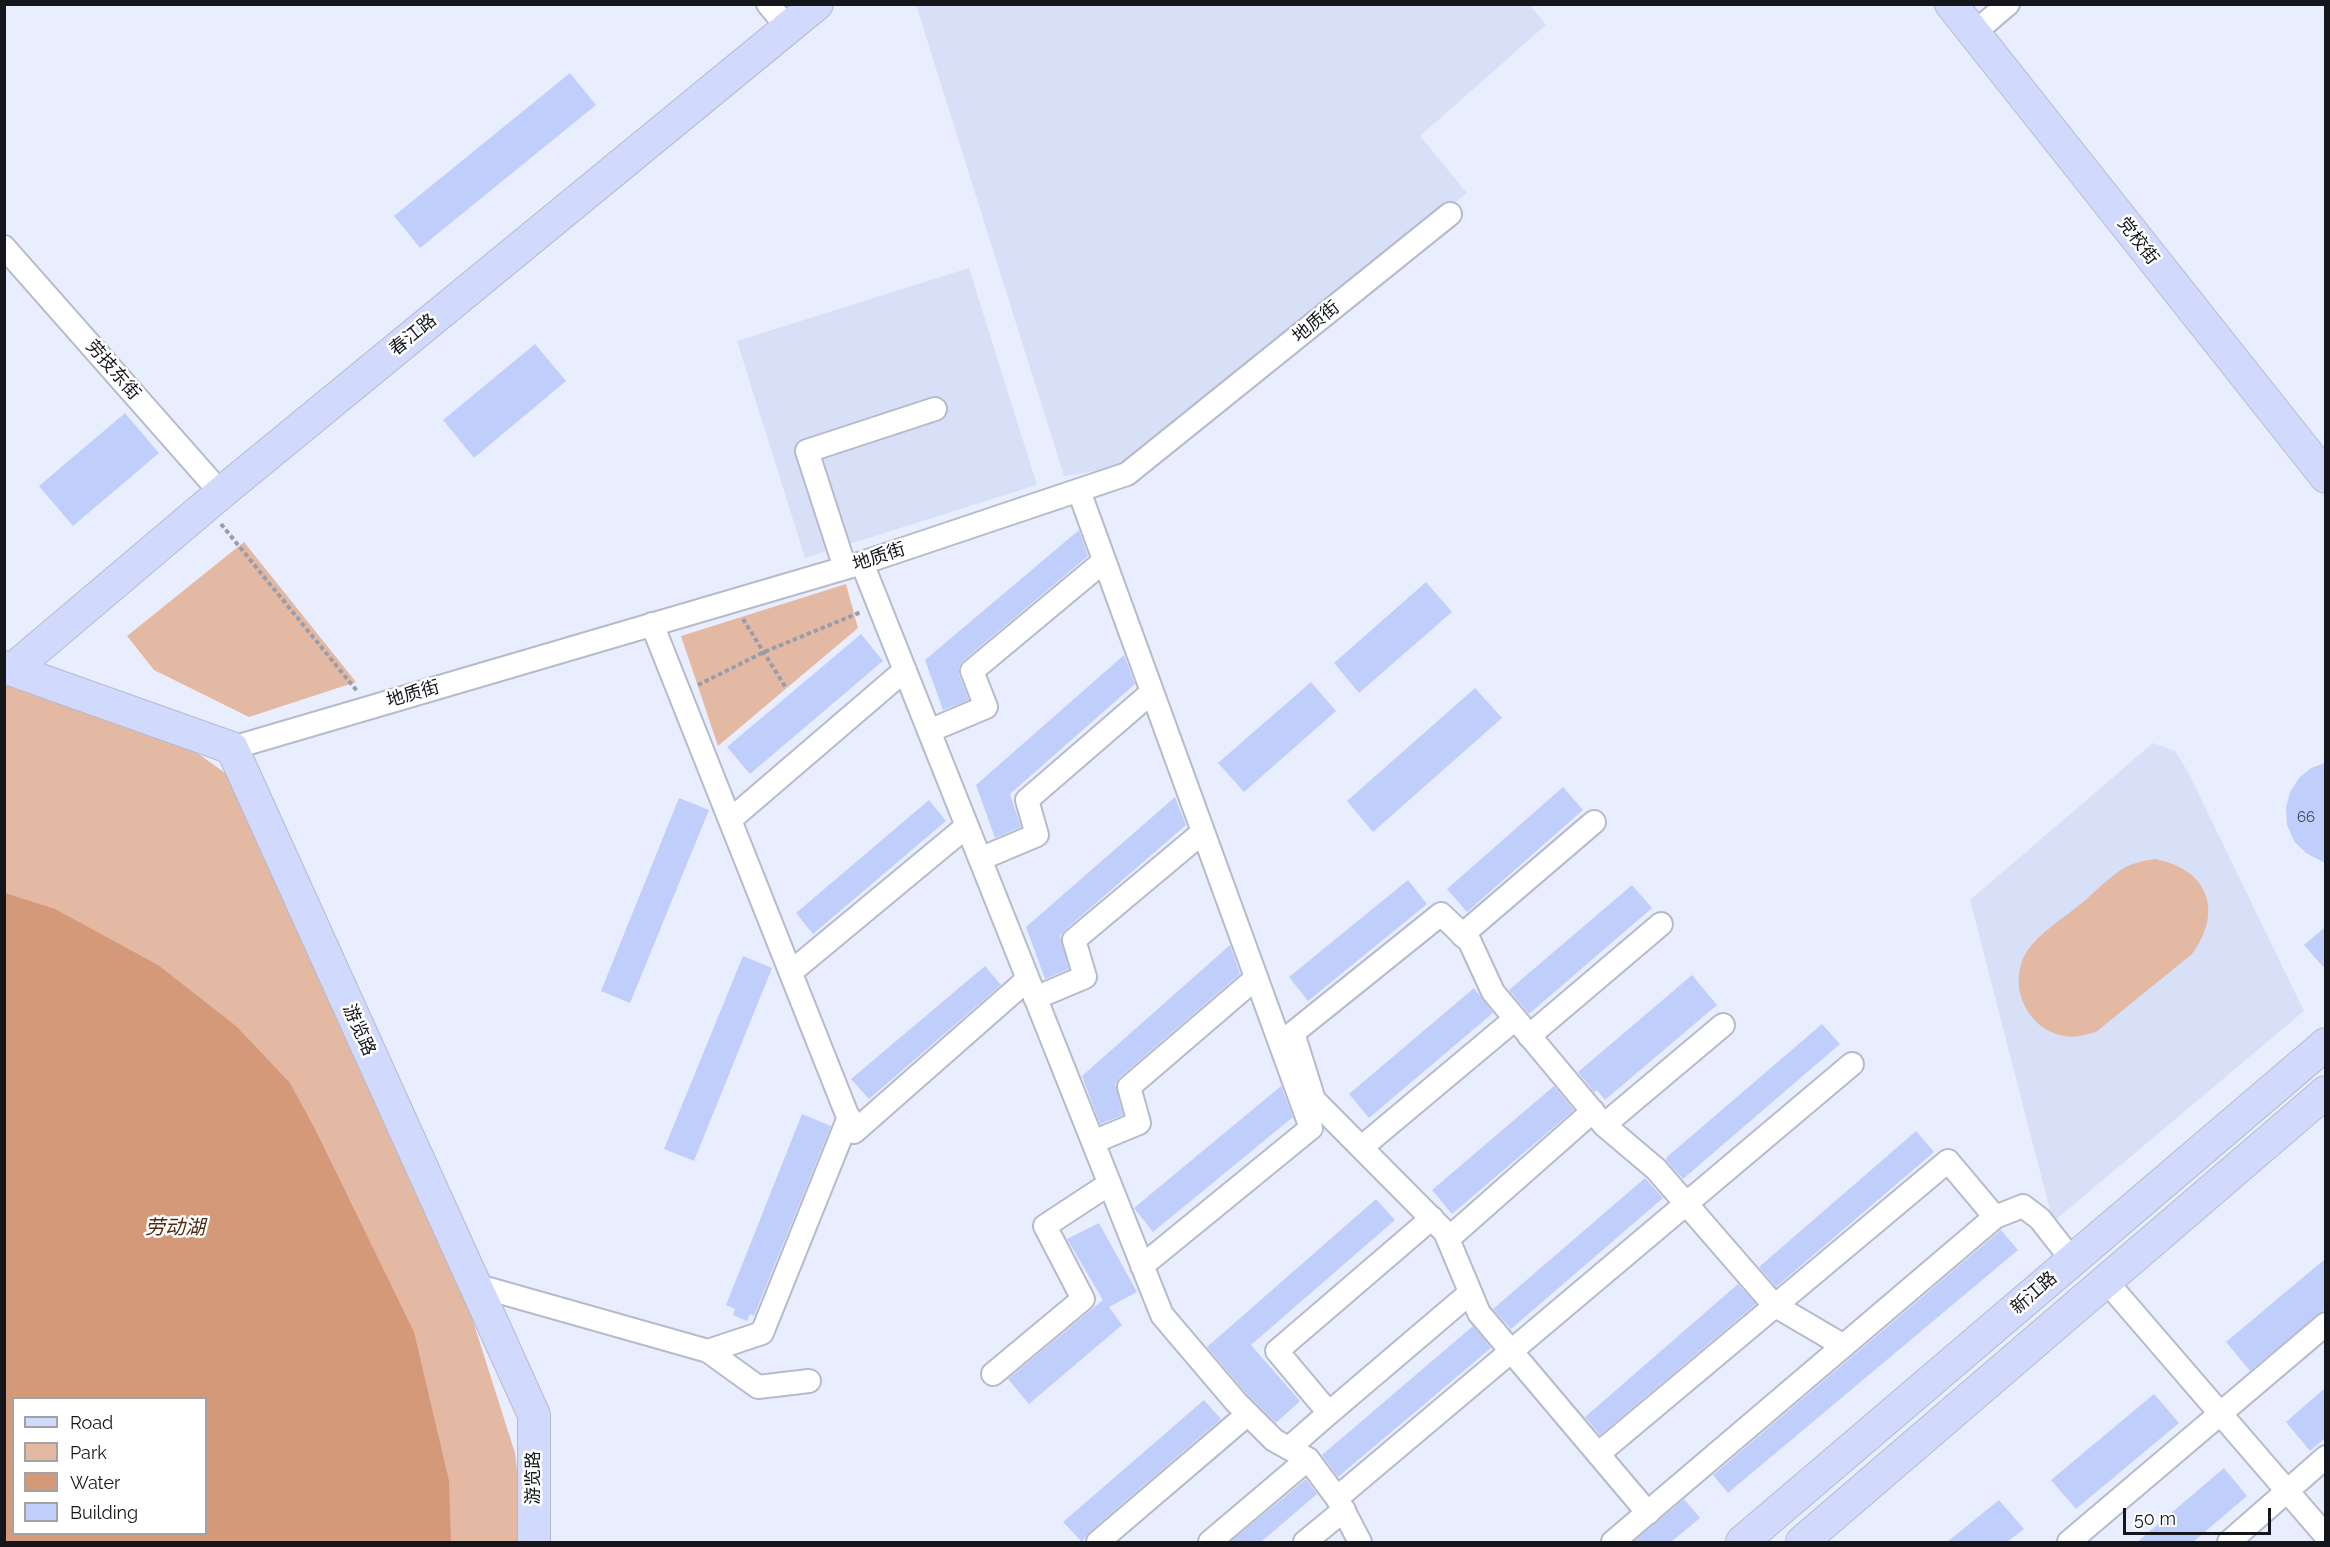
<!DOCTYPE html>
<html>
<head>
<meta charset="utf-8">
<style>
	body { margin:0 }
	#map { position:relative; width:2330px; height:1547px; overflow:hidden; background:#e9eeff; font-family:Raleway,sans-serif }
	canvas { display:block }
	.frame { position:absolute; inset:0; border:6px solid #14161b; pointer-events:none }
	.legend { position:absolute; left:12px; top:1397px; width:195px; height:138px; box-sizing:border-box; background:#fff; border:2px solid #a1a2a4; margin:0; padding:8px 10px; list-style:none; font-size:18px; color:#14161b }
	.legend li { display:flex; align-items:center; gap:12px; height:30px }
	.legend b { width:30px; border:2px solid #a1a2a4 }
	.scale { position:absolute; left:2123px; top:1508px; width:148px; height:27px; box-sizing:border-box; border:3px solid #14161b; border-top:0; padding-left:8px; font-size:18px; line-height:21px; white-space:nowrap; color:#14161b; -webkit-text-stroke:4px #fff; paint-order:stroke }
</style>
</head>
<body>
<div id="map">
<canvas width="2330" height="1547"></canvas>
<div class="frame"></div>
<ul class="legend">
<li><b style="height:8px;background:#d1d9fc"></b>Road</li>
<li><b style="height:16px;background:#e3b9a3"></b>Park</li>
<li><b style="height:16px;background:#d49979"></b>Water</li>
<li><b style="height:16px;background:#c0cefc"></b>Building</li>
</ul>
<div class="scale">50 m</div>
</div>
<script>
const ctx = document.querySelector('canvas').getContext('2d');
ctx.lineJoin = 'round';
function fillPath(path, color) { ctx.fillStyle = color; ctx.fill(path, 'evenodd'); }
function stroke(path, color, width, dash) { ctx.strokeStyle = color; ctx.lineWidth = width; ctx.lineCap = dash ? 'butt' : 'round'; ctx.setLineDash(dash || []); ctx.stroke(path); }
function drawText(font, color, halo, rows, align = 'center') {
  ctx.font = font + ' Raleway,"Noto Sans SC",sans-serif'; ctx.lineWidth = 5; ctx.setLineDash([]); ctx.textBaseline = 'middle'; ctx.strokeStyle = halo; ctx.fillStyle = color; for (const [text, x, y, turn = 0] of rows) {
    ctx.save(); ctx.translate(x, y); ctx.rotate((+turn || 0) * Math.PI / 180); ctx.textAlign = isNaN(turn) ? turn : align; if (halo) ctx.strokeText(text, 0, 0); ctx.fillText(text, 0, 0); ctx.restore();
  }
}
const built = new Path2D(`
	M1529 4 1546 25 1420 136 1467 193 1127 466 1064 476 916 5Z
	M969 268 1037 485 805 558 737 341Z
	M2153 743 2175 751 2188 772 2304 1011 2053 1222 1970 900Z`);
const green = new Path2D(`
	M244 542 356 682 249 717 154 670 127 636Z
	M846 584 858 628 718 746 681 636Z
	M5 683 165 730 249 790 413 1150 472 1318 515 1453 525 1542H5ZM14 1398H206V1534H14Z
	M2155 859C2208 869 2224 911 2192 954L2096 1032C2084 1035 2073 1039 2060 1035 2025 1026 2007 983 2027 951 2040 932 2065 917 2082 903 2095 892 2107 879 2121 870 2131 863 2143 861 2155 859Z`);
const water = new Path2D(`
	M5 893 55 909 158 965 236 1026 290 1083 315 1129 414 1332 449 1481 451 1542H5ZM14 1398H206V1534H14Z`);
const building = new Path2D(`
	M570 73 596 105 420 248 394 216Z
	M535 344 566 381 474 458 443 420Z
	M125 413 159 453 73 526 39 486Z
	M1079 530 1088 556 963 661 959 667V675L969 700 943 710 925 660Z
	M1426 582 1452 612 1359 693 1334 663Z
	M861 634 883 661 750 774 727 747Z
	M1124 655 1135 684 1010 794 1021 827 995 838 976 785Z
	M1311 682 1336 711 1244 792 1218 763Z
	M1475 688 1502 718 1373 832 1347 801Z
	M2325 763V863L2306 853 2294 841 2287 825 2286 808 2290 792 2299 778 2311 768Z
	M1563 787 1583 810 1467 912 1447 889Z
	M1175 797 1186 825 1065 930 1060 936 1069 969 1045 979 1026 927Z
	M679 798 709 810 630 1003 601 991Z
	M929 800 946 821 813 934 796 913Z
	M1408 880 1427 904 1308 1001 1289 977Z
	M1632 885 1652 908 1529 1014 1509 990Z
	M2325 927V969L2304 945Z
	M1230 945 1240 974 1120 1077 1115 1084 1123 1115 1100 1124 1082 1076Z
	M743 956 772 968 694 1161 664 1149Z
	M985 966 1001 985 869 1099 851 1079Z
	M1692 975 1717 1005 1605 1100 1597 1090 1594 1092 1578 1072Z
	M1474 988 1493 1013 1369 1118 1349 1094Z
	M1822 1024 1840 1044 1683 1179 1666 1160 1667 1157Z
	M1281 1086 1293 1117 1153 1232 1134 1208Z
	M1554 1086 1574 1110 1452 1214 1432 1190Z
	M802 1114 831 1126 754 1316 750 1314 747 1321 733 1315 735 1309 726 1305Z
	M1916 1131 1934 1152 1776 1287 1759 1267Z
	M1645 1178 1663 1198 1511 1329 1493 1309Z
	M1376 1199 1395 1220 1251 1345 1300 1401 1276 1423 1246 1393 1207 1347Z
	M1099 1223 1137 1292 1109 1307 1122 1325 1029 1404 1008 1379 1103 1300 1067 1239Z
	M2001 1230 2018 1250 1728 1493 1713 1475Z
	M2325 1259V1309L2250 1371 2226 1342Z
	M1738 1284 1756 1304 1600 1435 1585 1417Z
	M1473 1326 1491 1348 1338 1477 1322 1455Z
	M2325 1388V1438L2310 1451 2286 1422Z
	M2154 1394 2179 1423 2076 1509 2051 1480Z
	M1204 1400 1221 1419 1089 1532 1082 1542 1063 1522Z
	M2224 1468 2247 1496 2193 1542H2137Z
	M1306 1479 1317 1494 1261 1542H1230Z
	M1684 1499 1700 1518 1671 1542H1633Z
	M1999 1500 2024 1529 2007 1542H1947Z`);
const path = new Path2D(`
	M221 524 357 691
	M743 619 786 688
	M698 685 764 652 861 612`);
const street = new Path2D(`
	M768 4 788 28
	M1974 33 2008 4
	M4 247 221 493
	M1079 491 1311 1128 1142 1266
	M862 563 1162 1315 1236 1402 1274 1440 1308 1459 1337 1498 1360 1542
	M845 568 807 451 935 409
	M652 624 854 1132 1028 979
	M929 731 986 707 972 671 1104 561
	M232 748 862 563 1127 474 1450 214
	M730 820 905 670
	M980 859 1037 835 1027 800 1152 692
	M1462 935 1594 822
	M791 972 967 826
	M1035 998 1085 977 1074 940 1203 832
	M1529 1036 1661 924
	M1604 1125 1723 1025
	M1093 1142 1139 1123 1129 1087 1256 978
	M1362 1147 1515 1019
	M1448 1239 1593 1111
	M2106 1281 2326 1536
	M475 1285 708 1351 758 1387 809 1381
	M708 1351 762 1333 849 1117
	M993 1374 1083 1299 1045 1226 1109 1184
	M1329 1413 1470 1293
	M1289 1448 1329 1413 1277 1351 1432 1218
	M1598 1454 1948 1161 1995 1217
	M1337 1498 1852 1064
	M1648 1513 1479 1313 1445 1232 1314 1100 1293 1033 1441 914 1470 942 1493 992 1604 1125 1656 1169 1774 1305 1844 1346
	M1098 1542 1248 1414
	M1210 1542 1308 1459
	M1305 1542 1344 1510
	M1613 1542 1995 1217 2023 1206 2040 1219 2072 1260
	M2069 1542 2326 1324
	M2229 1542 2326 1457`);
const secondary = new Path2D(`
	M1951 4 2326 477
	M4 667 232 748 534 1415V1542
	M13 669 221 493 817 4
	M1742 1542 2326 1044
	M1802 1542 2326 1092`);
const numberNames = [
	["66",2306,817]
];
const streetNames = [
	["党校街",2138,241,52],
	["地质街",1316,322,-39],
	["春江路",413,335,-39],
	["劳技东街",113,370,49],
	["地质街",879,557,-18],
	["地质街",413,694,-16],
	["游览路",359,1030,66],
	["新江路",2034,1293,-41],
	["游览路",534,1478,-90]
];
const waterNames = [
	["劳动湖",175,1228]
];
fillPath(built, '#d8e0f7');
fillPath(green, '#e3b9a3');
fillPath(water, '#d49979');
fillPath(building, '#c0cefc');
stroke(street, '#b6bbcb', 26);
stroke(secondary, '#b6bbcb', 34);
stroke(path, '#999daa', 4, [4.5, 3]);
stroke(street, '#fff', 22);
stroke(secondary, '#d1d9fc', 32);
drawText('15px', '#3f4453', null, numberNames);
drawText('18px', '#14161b', '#fff', streetNames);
drawText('italic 20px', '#4f2810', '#fff', waterNames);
</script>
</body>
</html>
